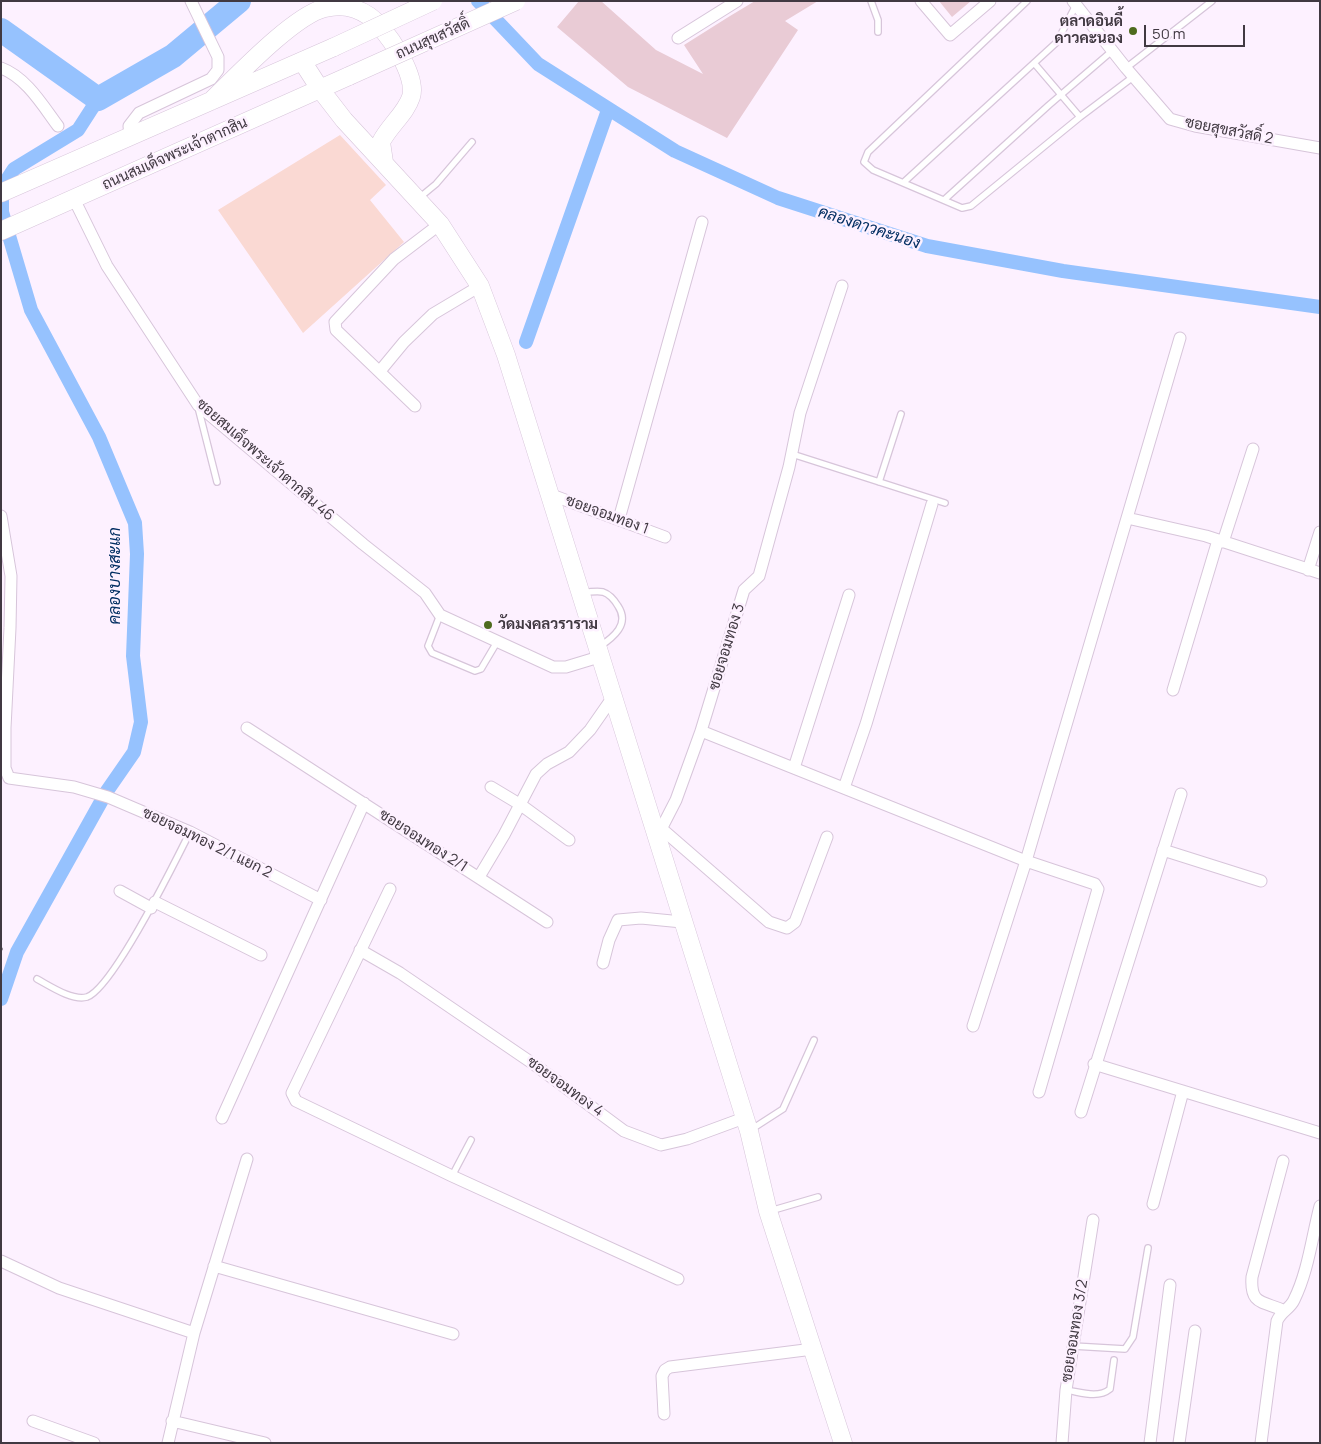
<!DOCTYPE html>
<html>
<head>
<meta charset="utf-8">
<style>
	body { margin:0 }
	#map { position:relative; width:1321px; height:1444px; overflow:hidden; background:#fdf1ff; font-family:Manrope,sans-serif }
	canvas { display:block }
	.frame { position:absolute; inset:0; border:2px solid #413942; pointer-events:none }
	.scale { position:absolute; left:1144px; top:25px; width:101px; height:22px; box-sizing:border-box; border:2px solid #413942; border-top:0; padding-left:6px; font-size:15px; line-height:18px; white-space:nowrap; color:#413942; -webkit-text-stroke:4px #fdf1ff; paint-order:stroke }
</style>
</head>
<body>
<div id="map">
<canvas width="1321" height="1444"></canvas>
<div class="frame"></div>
<div class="scale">50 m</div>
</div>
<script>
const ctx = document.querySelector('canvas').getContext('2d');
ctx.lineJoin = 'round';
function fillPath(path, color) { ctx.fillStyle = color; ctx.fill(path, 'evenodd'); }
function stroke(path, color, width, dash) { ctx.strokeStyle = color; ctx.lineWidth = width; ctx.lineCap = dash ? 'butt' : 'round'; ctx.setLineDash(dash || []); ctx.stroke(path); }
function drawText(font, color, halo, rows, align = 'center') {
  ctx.font = font + ' Manrope,Sarabun,sans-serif'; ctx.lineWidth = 5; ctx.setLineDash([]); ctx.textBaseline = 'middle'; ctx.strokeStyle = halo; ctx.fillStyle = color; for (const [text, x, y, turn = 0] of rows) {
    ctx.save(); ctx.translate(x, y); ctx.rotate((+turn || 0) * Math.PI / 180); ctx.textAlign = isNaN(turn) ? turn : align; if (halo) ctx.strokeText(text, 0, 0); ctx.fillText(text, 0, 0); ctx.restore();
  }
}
const green = new Path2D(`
	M340 135 386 185 370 200 404 242 303 333 218 210Z`);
const canal = new Path2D(`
	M478 1 538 64 675 151 778 198 927 246 1063 271 1320 307
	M526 342 608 110
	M1 999 17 952 107 791 134 752 141 722 133 656 137 554 135 523 99 437 31 310 2 212V187L14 169 78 130 98 99`);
const river = new Path2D(`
	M1 30 98 99 173 56 239 1`);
const building = new Path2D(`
	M579 1H601L656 50 703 74 684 45 730 16 755 1H818L785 21 798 30 727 138 628 87 557 27Z
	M939 1H971L952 17Z`);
const path = new Path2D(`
	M1 949H3`);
const service = new Path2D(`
	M871 1 878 20V32
	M1027 1 868 152 864 162 873 170 962 208 971 206 1080 117 1133 77
	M1034 63 1080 117
	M1126 68 1212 1
	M904 182 1057 42 1076 5
	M419 198 436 184 472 142
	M944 200 1049 105 1112 51
	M198 407 217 482
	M792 454 945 503
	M879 482 901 414
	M583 593C589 592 597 591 603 592 609 594 615 601 618 606 630 624 614 637 599 647
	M440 615 428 646 432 653 475 671 481 669 497 642
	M37 979C50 986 72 1001 87 997 113 988 175 862 190 832
	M752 1129 783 1109 814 1040
	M452 1176 471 1140
	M770 1211 818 1197
	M1073 1346 1125 1349 1133 1337 1148 1248
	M1066 1390C1080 1392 1098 1399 1110 1389L1114 1360`);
const minor = new Path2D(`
	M921 1 950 35 990 1
	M1073 1 1126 68 1170 119 1195 126 1320 148
	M678 38 737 1
	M1 68C26 77 43 106 58 126
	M130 137 129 126 139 113 211 79 218 70V57L191 1
	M74 199 107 266 198 405 363 544 425 593 440 615 553 667H566L599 657
	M380 371 404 342 433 314 480 286
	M415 406 336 330 335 322 394 259 440 224
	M549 494 665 537
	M1 516 11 576 10 628 5 728V768L9 778 74 787 108 797 190 832 321 900
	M1127 518 1206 536 1320 573
	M619 519 702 222
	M1223 542 1253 449
	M1308 570 1320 532
	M1173 690 1218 540
	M247 728 547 922
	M701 731 1026 861 1095 884 1098 889 1039 1092
	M794 768 849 595
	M491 787 521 805 569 840
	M844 788 866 724 932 504
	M663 830 769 922 787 928 795 922 827 837
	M656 839 676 800 701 731 744 590 759 576 789 467 800 413 842 286
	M1163 850 1261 881
	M479 877 504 835 536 774 547 764 569 752 590 730 613 697
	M390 889 292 1093 296 1101 452 1176 678 1279
	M120 891 151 908
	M155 902 261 955
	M360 950 400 973 535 1065 624 1131 661 1145 687 1139 744 1118
	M603 963 609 940 618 920 641 918 682 922
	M973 1026 1026 861 1180 338
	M1094 1064 1320 1133
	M1081 1112 1181 794
	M222 1118 364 803
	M1283 1161 1252 1277C1250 1304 1261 1301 1283 1310
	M1153 1204 1183 1091
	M1 1261 59 1288 194 1333
	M214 1266 453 1334
	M664 1414 662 1376 665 1370 670 1367 813 1349
	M33 1421 94 1443
	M172 1421 265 1443
	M168 1443 194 1333 247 1159
	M1062 1443 1066 1390 1093 1220
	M1150 1443 1170 1285
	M1179 1443 1195 1331
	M1261 1443 1277 1321C1281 1311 1290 1309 1294 1300 1308 1272 1312 1237 1320 1206`);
const primary = new Path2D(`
	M302 61 320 89 344 120 440 224 480 286 506 355 749 1131 768 1211 843 1443
	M211 101C235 78 294 15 325 8 340 4 356 7 369 16 386 28 418 76 411 97 406 113 389 126 381 142L384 162
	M1 193 334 47
	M1 231 349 76`);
const primaryBridge = new Path2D(`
	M334 47 433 1
	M349 76 516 1`);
const markers = [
	[1133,31,5,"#4e6b1e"],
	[488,625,5,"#4e6b1e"]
];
const poiNames = [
	["ตลาดอินดี้",1123,22],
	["ดาวคะนอง",1123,39],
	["วัดมงคลวราราม",498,625,"left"]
];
const streetNames = [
	["ถนนสุขสวัสดิ์",433,39,-24],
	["ซอยสุขสวัสดิ์ 2",1229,131,11],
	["ถนนสมเด็จพระเจ้าตากสิน",175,154,-24],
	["ซอยสมเด็จพระเจ้าตากสิน 46",265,460,41],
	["ซอยจอมทอง 1",607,515,20],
	["ซอยจอมทอง 3",727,647,-73],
	["ซอยจอมทอง 2/1",423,841,33],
	["ซอยจอมทอง 2/1 แยก 2",207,843,26],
	["ซอยจอมทอง 4",565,1087,36],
	["ซอยจอมทอง 3/2",1075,1331,-81]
];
const waterNames = [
	["คลองดาวคะนอง",869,228,18],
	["คลองบางสะแก",116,576,-90]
];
fillPath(green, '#fad9d3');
stroke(canal, '#96c2fe', 14);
stroke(river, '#96c2fe', 24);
fillPath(building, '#e9cbd5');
stroke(service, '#d7c5da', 8);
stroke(minor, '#d7c5da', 13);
stroke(primary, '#d7c5da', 19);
stroke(path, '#998f9a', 2.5, [5, 2.5]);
stroke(service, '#fff', 5.5);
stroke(minor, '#fff', 11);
stroke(primary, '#fff', 18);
stroke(primaryBridge, '#d7c5da', 19, []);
stroke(primaryBridge, '#fff', 18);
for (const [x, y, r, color] of markers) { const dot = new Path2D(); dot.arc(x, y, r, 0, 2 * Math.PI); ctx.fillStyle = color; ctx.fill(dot); stroke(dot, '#fdf1ff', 2); }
drawText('bold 15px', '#413942', '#fdf1ff', poiNames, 'right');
drawText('15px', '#413942', '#fdf1ff', streetNames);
drawText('italic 16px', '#022e62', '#fdf1ff', waterNames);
</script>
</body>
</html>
